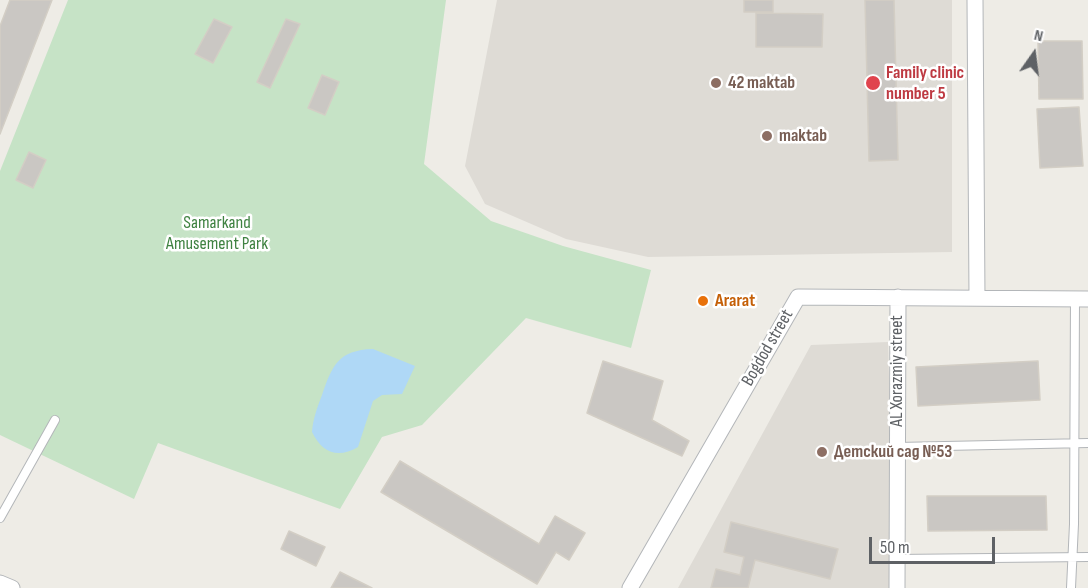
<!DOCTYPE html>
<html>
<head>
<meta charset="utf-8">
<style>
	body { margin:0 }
	#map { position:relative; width:1088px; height:588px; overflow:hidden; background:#eeece6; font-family:"Sofia Sans Condensed",sans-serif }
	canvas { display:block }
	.north { position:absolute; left:1004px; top:24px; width:60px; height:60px; -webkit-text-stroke:4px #fff; paint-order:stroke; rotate:14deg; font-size:16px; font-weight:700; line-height:24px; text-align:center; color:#5e6165 }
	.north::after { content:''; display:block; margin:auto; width:21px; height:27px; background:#5e6165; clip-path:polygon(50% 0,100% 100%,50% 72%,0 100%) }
	.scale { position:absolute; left:869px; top:537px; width:126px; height:27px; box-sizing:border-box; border:3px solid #5e6165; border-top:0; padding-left:8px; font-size:18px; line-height:21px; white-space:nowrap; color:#5e6165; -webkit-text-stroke:4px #fff; paint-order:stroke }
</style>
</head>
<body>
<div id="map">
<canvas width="1088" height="588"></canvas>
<div class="north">N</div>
<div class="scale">50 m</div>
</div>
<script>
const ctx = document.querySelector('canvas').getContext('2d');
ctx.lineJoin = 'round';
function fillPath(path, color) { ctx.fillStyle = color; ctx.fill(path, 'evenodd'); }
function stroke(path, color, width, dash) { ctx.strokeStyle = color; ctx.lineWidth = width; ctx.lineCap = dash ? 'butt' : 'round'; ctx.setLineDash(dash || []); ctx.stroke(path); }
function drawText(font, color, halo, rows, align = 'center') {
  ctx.font = font + ' "Sofia Sans Condensed",sans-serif'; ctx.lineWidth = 5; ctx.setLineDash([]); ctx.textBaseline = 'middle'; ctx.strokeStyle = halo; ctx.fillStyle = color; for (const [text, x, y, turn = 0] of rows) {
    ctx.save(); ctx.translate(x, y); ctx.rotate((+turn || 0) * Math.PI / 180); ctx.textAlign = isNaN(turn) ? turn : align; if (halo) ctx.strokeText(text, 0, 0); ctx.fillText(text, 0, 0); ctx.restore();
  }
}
const education = new Path2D(`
	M497 0H952V252L648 257 566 239 485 204 465 166Z
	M888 342 895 588H678L811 345Z`);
const green = new Path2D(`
	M68 0H446L424 164 491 221 563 246 651 270 631 348 526 318 422 425 382 437 340 509 158 443 134 499 0 435V171Z`);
const water = new Path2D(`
	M373 349 415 366 402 394 382 395 373 401 358 447C338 459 322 453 312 432 313 419 317 408 322 395 332 366 338 350 373 349Z`);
const building = new Path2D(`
	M10 0H52L0 134V26Z
	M744 0H773V12H744Z
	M865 0H894L898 160 869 161Z
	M756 13 823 14 822 47H756Z
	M214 19 232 27 213 63 195 54Z
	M286 19 300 24 270 88 257 82Z
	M1038 41H1082L1083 99H1039Z
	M322 75 339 82 325 115 308 108Z
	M1079 107 1083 166 1040 168 1037 109Z
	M29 152 46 160 33 188 16 180Z
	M603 361 663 381 652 420 689 441 682 456 587 413Z
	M1038 361 1040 400 918 406 916 367Z
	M400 461 539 544 555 516 585 533 569 560 556 552 537 584 381 492Z
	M927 496H1046L1047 530 928 531Z
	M731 522 838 549 830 579 755 560 748 588H711L716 569 740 575 744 557 724 552Z
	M289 531 325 547 316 566 281 549Z
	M340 572 372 588H331Z`);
const lane = new Path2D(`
	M897 447 1088 443
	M0 518 55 420
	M896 559 1088 557
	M1071 588 1074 524 1075 298`);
const street = new Path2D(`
	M975 0 977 297
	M0 583 12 588
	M630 588 798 297 1088 299
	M897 588 898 297`);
const markers = [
	[716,83,6,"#8d6e63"],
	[873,83,8,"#e0444e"],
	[767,136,6,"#8d6e63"],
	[703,301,6,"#e8710a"],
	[822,452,6,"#8d6e63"]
];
const healthNames = [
	["Family clinic",886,73],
	["number 5",886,94]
];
const educationNames = [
	["42 maktab",728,83],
	["maktab",779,136],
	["Детский сад №53",834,452]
];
const parkNames = [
	["Samarkand",217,223],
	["Amusement Park",217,244]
];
const foodNames = [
	["Ararat",715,301]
];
const streetNames = [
	["Bogdod street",768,348,-60],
	["AL Xorazmiy street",897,371,-90]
];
fillPath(education, '#dedbd5');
fillPath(green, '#c6e3c6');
fillPath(water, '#afd8f6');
fillPath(building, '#cac7c3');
stroke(building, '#d3cec5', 1.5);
stroke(lane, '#b3b6b9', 10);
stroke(street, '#b3b6b9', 17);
stroke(lane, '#fff', 8);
stroke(street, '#fff', 15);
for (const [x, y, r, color] of markers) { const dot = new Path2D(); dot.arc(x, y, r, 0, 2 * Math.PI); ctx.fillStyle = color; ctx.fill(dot); stroke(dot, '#fff', 2); }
drawText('bold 18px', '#be3a42', '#fff', healthNames, 'left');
drawText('bold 18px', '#785e54', '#fff', educationNames, 'left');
drawText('18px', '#3f8241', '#fff', parkNames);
drawText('bold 18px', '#c56008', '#fff', foodNames, 'left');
drawText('18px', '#5e6165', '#fff', streetNames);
</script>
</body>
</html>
